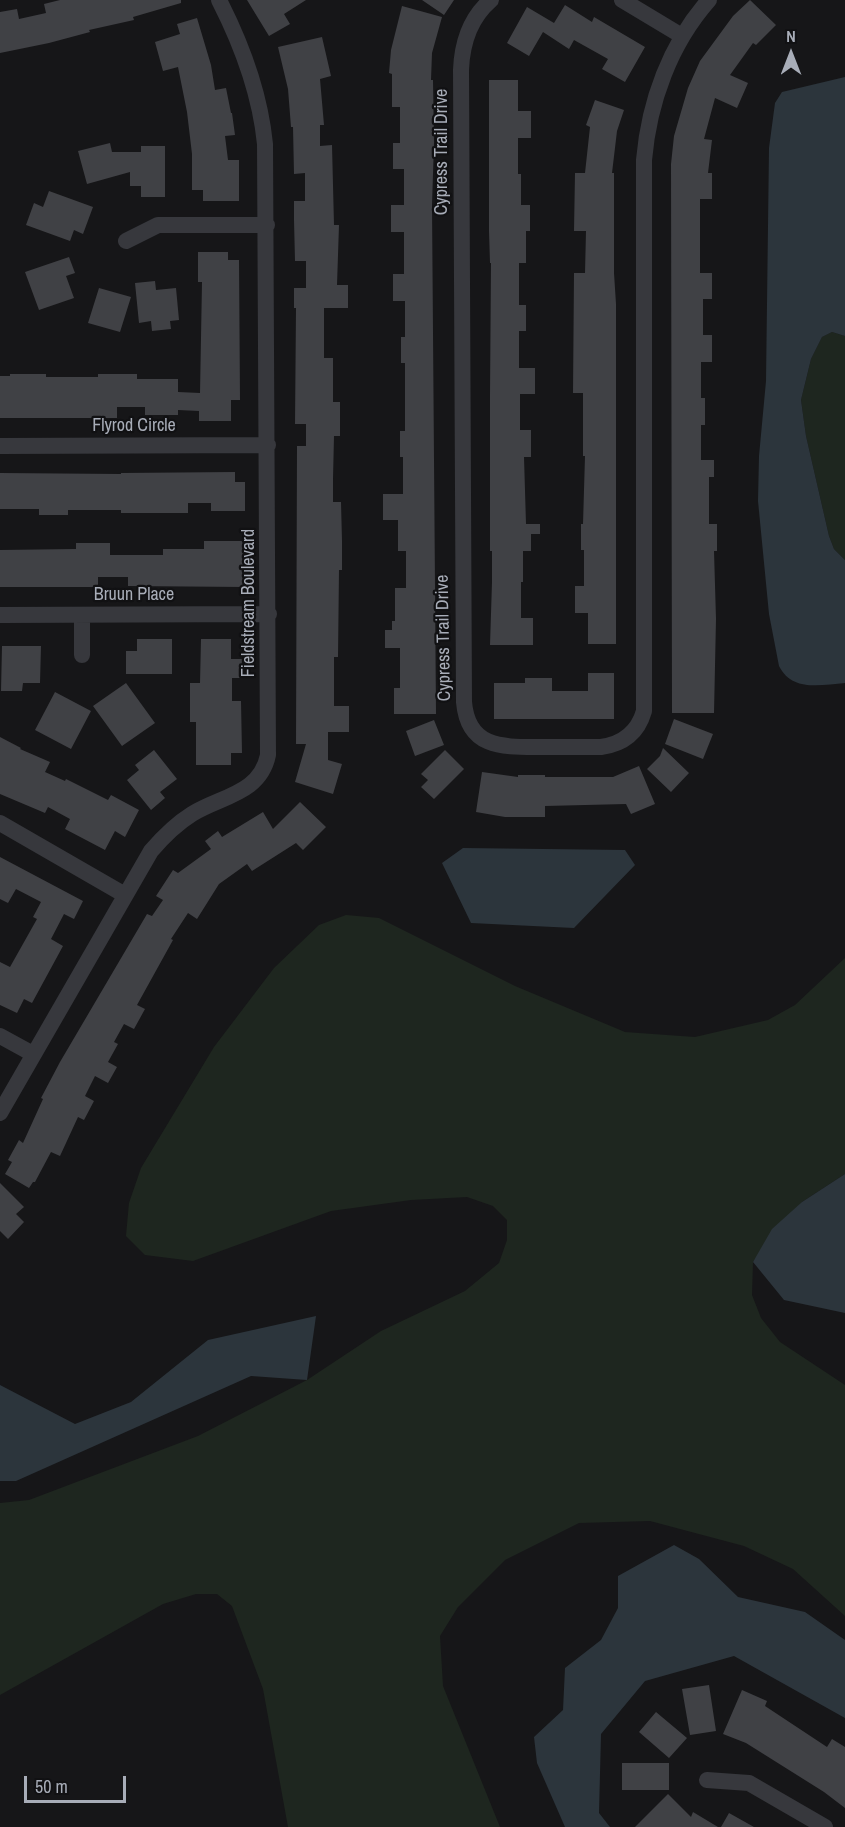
<!DOCTYPE html>
<html>
<head>
<meta charset="utf-8">
<style>
	body { margin:0 }
	#map { position:relative; width:845px; height:1827px; overflow:hidden; background:#161618; font-family:"Archivo Narrow",sans-serif }
	canvas { display:block }
	.north { position:absolute; left:761px; top:24px; width:60px; height:60px; -webkit-text-stroke:4px #111113; paint-order:stroke; rotate:0deg; font-size:16px; font-weight:700; line-height:24px; text-align:center; color:#a8adb8 }
	.north::after { content:''; display:block; margin:auto; width:21px; height:27px; background:#a8adb8; clip-path:polygon(50% 0,100% 100%,50% 72%,0 100%) }
	.scale { position:absolute; left:24px; top:1776px; width:102px; height:27px; box-sizing:border-box; border:3px solid #a8adb8; border-top:0; padding-left:8px; font-size:18px; line-height:21px; white-space:nowrap; color:#a8adb8; -webkit-text-stroke:4px #111113; paint-order:stroke }
</style>
</head>
<body>
<div id="map">
<canvas width="845" height="1827"></canvas>
<div class="north">N</div>
<div class="scale">50 m</div>
</div>
<script>
const ctx = document.querySelector('canvas').getContext('2d');
ctx.lineJoin = 'round';
function fillPath(path, color) { ctx.fillStyle = color; ctx.fill(path, 'evenodd'); }
function stroke(path, color, width, dash) { ctx.strokeStyle = color; ctx.lineWidth = width; ctx.lineCap = dash ? 'butt' : 'round'; ctx.setLineDash(dash || []); ctx.stroke(path); }
function drawText(font, color, halo, rows, align = 'center') {
  ctx.font = font + ' "Archivo Narrow",sans-serif'; ctx.lineWidth = 4.5; ctx.setLineDash([]); ctx.textBaseline = 'middle'; ctx.strokeStyle = halo; ctx.fillStyle = color; for (const [text, x, y, turn = 0] of rows) {
    ctx.save(); ctx.translate(x, y); ctx.rotate((+turn || 0) * Math.PI / 180); ctx.textAlign = isNaN(turn) ? turn : align; if (halo) ctx.strokeText(text, 0, 0); ctx.fillText(text, 0, 0); ctx.restore();
  }
}
const green = new Path2D(`
	M832 332 845 336V560L834 549 829 536 806 436 801 400 811 359 822 337Z
	M346 915 379 918 515 986 625 1032 695 1037 768 1020 795 1005 845 958V1174L802 1202 753 1262 752 1295 761 1318 780 1342 845 1385V1616L793 1569 744 1546 650 1521 579 1523 505 1560 458 1607 440 1636 443 1686 500 1827H288L263 1689 232 1606 217 1594H196L163 1604 0 1695V1503L29 1500 198 1436 307 1380 381 1331 465 1291 499 1263 507 1240V1220L493 1206 467 1197 411 1200 331 1211 193 1261 145 1255 126 1236 129 1203 141 1168 214 1047 274 968 319 925Z`);
const water = new Path2D(`
	M845 77V336L832 332 822 337 811 359 801 400 806 436 829 536 834 549 845 560V683C821 685 792 692 779 666L769 614 758 501 759 456 766 381 769 148 775 103 782 92Z
	M463 848 625 850 635 865 574 928 471 923 442 863Z
	M845 1174V1313L784 1300 753 1262 772 1229 802 1202Z
	M316 1316 307 1380 251 1376 16 1481H0V1385L75 1424 131 1402 208 1340Z
	M674 1545 699 1559 738 1597 805 1612 845 1640V1718L734 1656 645 1681 601 1734 599 1813 610 1827H565L537 1763 534 1737 563 1710 565 1668 601 1640 618 1608V1576Z`);
const building = new Path2D(`
	M60 0H181V3L133 17 134 20 89 30 90 32 49 43 0 53V12L17 9 19 19 46 13 44 4Z
	M247 0H306L284 14 290 24 269 36Z
	M422 0H454L444 15Z
	M750 0 776 25 756 45 753 43 730 75 748 83 737 108 715 98 704 139 712 140 708 173H712V199H700V273H712V299H703V335H712V362H701V398H705V425H701V460H714V477H709V524H717V551H714L716 619 714 713H672L671 164 674 136 688 88 700 61 733 16Z
	M565 5 592 22 594 17 645 47 625 82 602 69 608 59 574 40 569 49 543 32 529 56 507 43 527 7 554 23Z
	M402 6 442 17 432 53 431 80H433L434 143 432 205 436 714H394V688H400V648H385V630H392V621H395V588H406V551H398V520H383V494H403V457H400V431H405V363H401V337H405V301H393V274H404V232H391V205H404V169H393V143H400V107H392V74L389 73 391 50Z
	M197 18 211 65 215 90 226 88 231 113H232L235 135 225 136 228 160H239V201H203V190H192V154L187 112 178 67 163 71 155 42 180 34 177 24Z
	M322 37 331 76 320 79 324 125H320V146L332 145 334 225H339L337 285H348V308H324V358H333V402H340V436H334L333 479V502H341L342 541V570H339L338 657H334V706H349V732H328V760L342 764 333 794 295 782 306 744H296L297 446H306V424H295L296 308H294V288H306V261H295L294 220V201H305V173L294 174 293 127H291L288 89 278 47Z
	M489 80H518V111H531V138H518V174H521V205H530V231H526V263H519V305H526V331H519V368H535V394H520V430H531V457H524L526 524H540V534H531V551H523V582H521V618H533V645H490L492 582V551H490V394L491 263H490L489 231Z
	M595 100 624 110 617 131 612 173H614V273L616 304V644H588V613H575V586H584V550H581V524H583L585 456H583V393H573L574 273H585L586 231H574L575 173H585L590 127 586 125Z
	M110 143 112 152H141V146H165V197H141V186H130V172L87 184 78 151Z
	M49 191 93 207 83 234 74 230 70 241 26 225 34 203 43 207Z
	M198 252H228V260H239L240 400H231V421H199V411L178 410V415H145V407H117V418H0V376H10V374H46V377H98V374H137V379H178V392L200 393 202 282H198Z
	M69 257 75 273 66 276 74 298 39 310 25 272Z
	M155 281 156 290 176 288 179 320 170 321 171 329 152 331 151 321 139 323 135 283Z
	M99 288 131 297 120 332 88 323Z
	M235 472V482H245V511H211V503H188V513H121V510H68V515H39V509H0V473L121 474V473Z
	M204 541H244V587L128 586V577H98V587H0V550L76 549V543H110V555H163V549H204Z
	M137 639H172V674H126V651H137Z
	M201 639H231V659H242L241 678H232V701H241L242 753H231V765H196V722H190V683H200Z
	M2 646H41L40 683H23L22 691H1Z
	M588 673H614V719H494V683H525V678H552V691H588Z
	M126 683 155 723 122 746 93 706Z
	M55 692 91 711 71 749 35 730Z
	M674 719 713 734 703 759 665 744Z
	M434 720 444 745 415 756 406 731Z
	M0 737 21 748 20 749 50 762 45 772 65 781 66 779 108 800 111 795 139 810 125 837 115 831 105 850 65 829 70 819 48 807 45 813 0 794Z
	M663 748 689 773 671 792 647 769 660 756Z
	M154 750 177 779 160 792 165 798 151 810 127 780 139 770 135 765Z
	M445 750 464 769 434 799 421 787 428 780 421 774Z
	M639 766 655 804 631 814 626 804 545 806V817H505L476 812 482 772 518 777V775H545V777H613Z
	M300 802 326 827 303 850 296 843 252 871 247 864 219 884 197 919 188 913 171 939 173 940 137 1005 145 1009 134 1029 124 1024 114 1042 118 1044 108 1062 117 1067 108 1083 95 1076 85 1096 94 1101 84 1120 78 1117 60 1156 51 1152 35 1182H33L29 1188 5 1174 12 1162 8 1160 19 1140 23 1143 43 1099 41 1098 60 1062 147 914 152 916 163 900 156 896 173 870 178 873 211 849 205 841 218 831 222 837 263 812 273 829Z
	M0 857 83 901 74 919 64 914 51 939 63 946 32 1003 24 999 17 1013 0 1005V962L10 967 37 919 33 917 41 902 16 889 8 903 0 899Z
	M0 1183 24 1207 16 1214 24 1222 8 1239 0 1231Z
	M709 1685 716 1731 690 1735 682 1689Z
	M742 1690 767 1701 765 1706 827 1747 832 1739 845 1747V1808L824 1792 746 1743 723 1734Z
	M656 1712 687 1738 669 1758 639 1732Z
	M622 1763H669V1790H622Z
	M668 1794 691 1817 693 1812 718 1827H635Z
	M729 1813 754 1827H721Z`);
const minor = new Path2D(`
	M491 0C470 18 462 43 461 70L464 702C468 749 503 747 541 747 561 747 581 747 601 747 623 744 638 732 644 711V160C649 102 670 44 709 0
	M622 0 682 36
	M126 241 158 225H267
	M0 446 268 445
	M0 615 269 614
	M82 615V655
	M0 823 125 895
	M0 1036 33 1054
	M0 1113 151 851C163 837 176 824 192 814 221 796 260 794 268 755L265 144C260 93 242 45 219 0
	M707 1780 749 1783 825 1827`);
const streetNames = [
	["Cypress Trail Drive",442,152,-90],
	["Flyrod Circle",134,426],
	["Bruun Place",134,595],
	["Fieldstream Boulevard",249,603,-90],
	["Cypress Trail Drive",444,638,-91]
];
fillPath(green, '#1e261f');
fillPath(water, '#2c353c');
fillPath(building, '#404145');
stroke(minor, '#37383d', 16);
drawText('18px', '#a8adb8', '#111113', streetNames);
</script>
</body>
</html>
